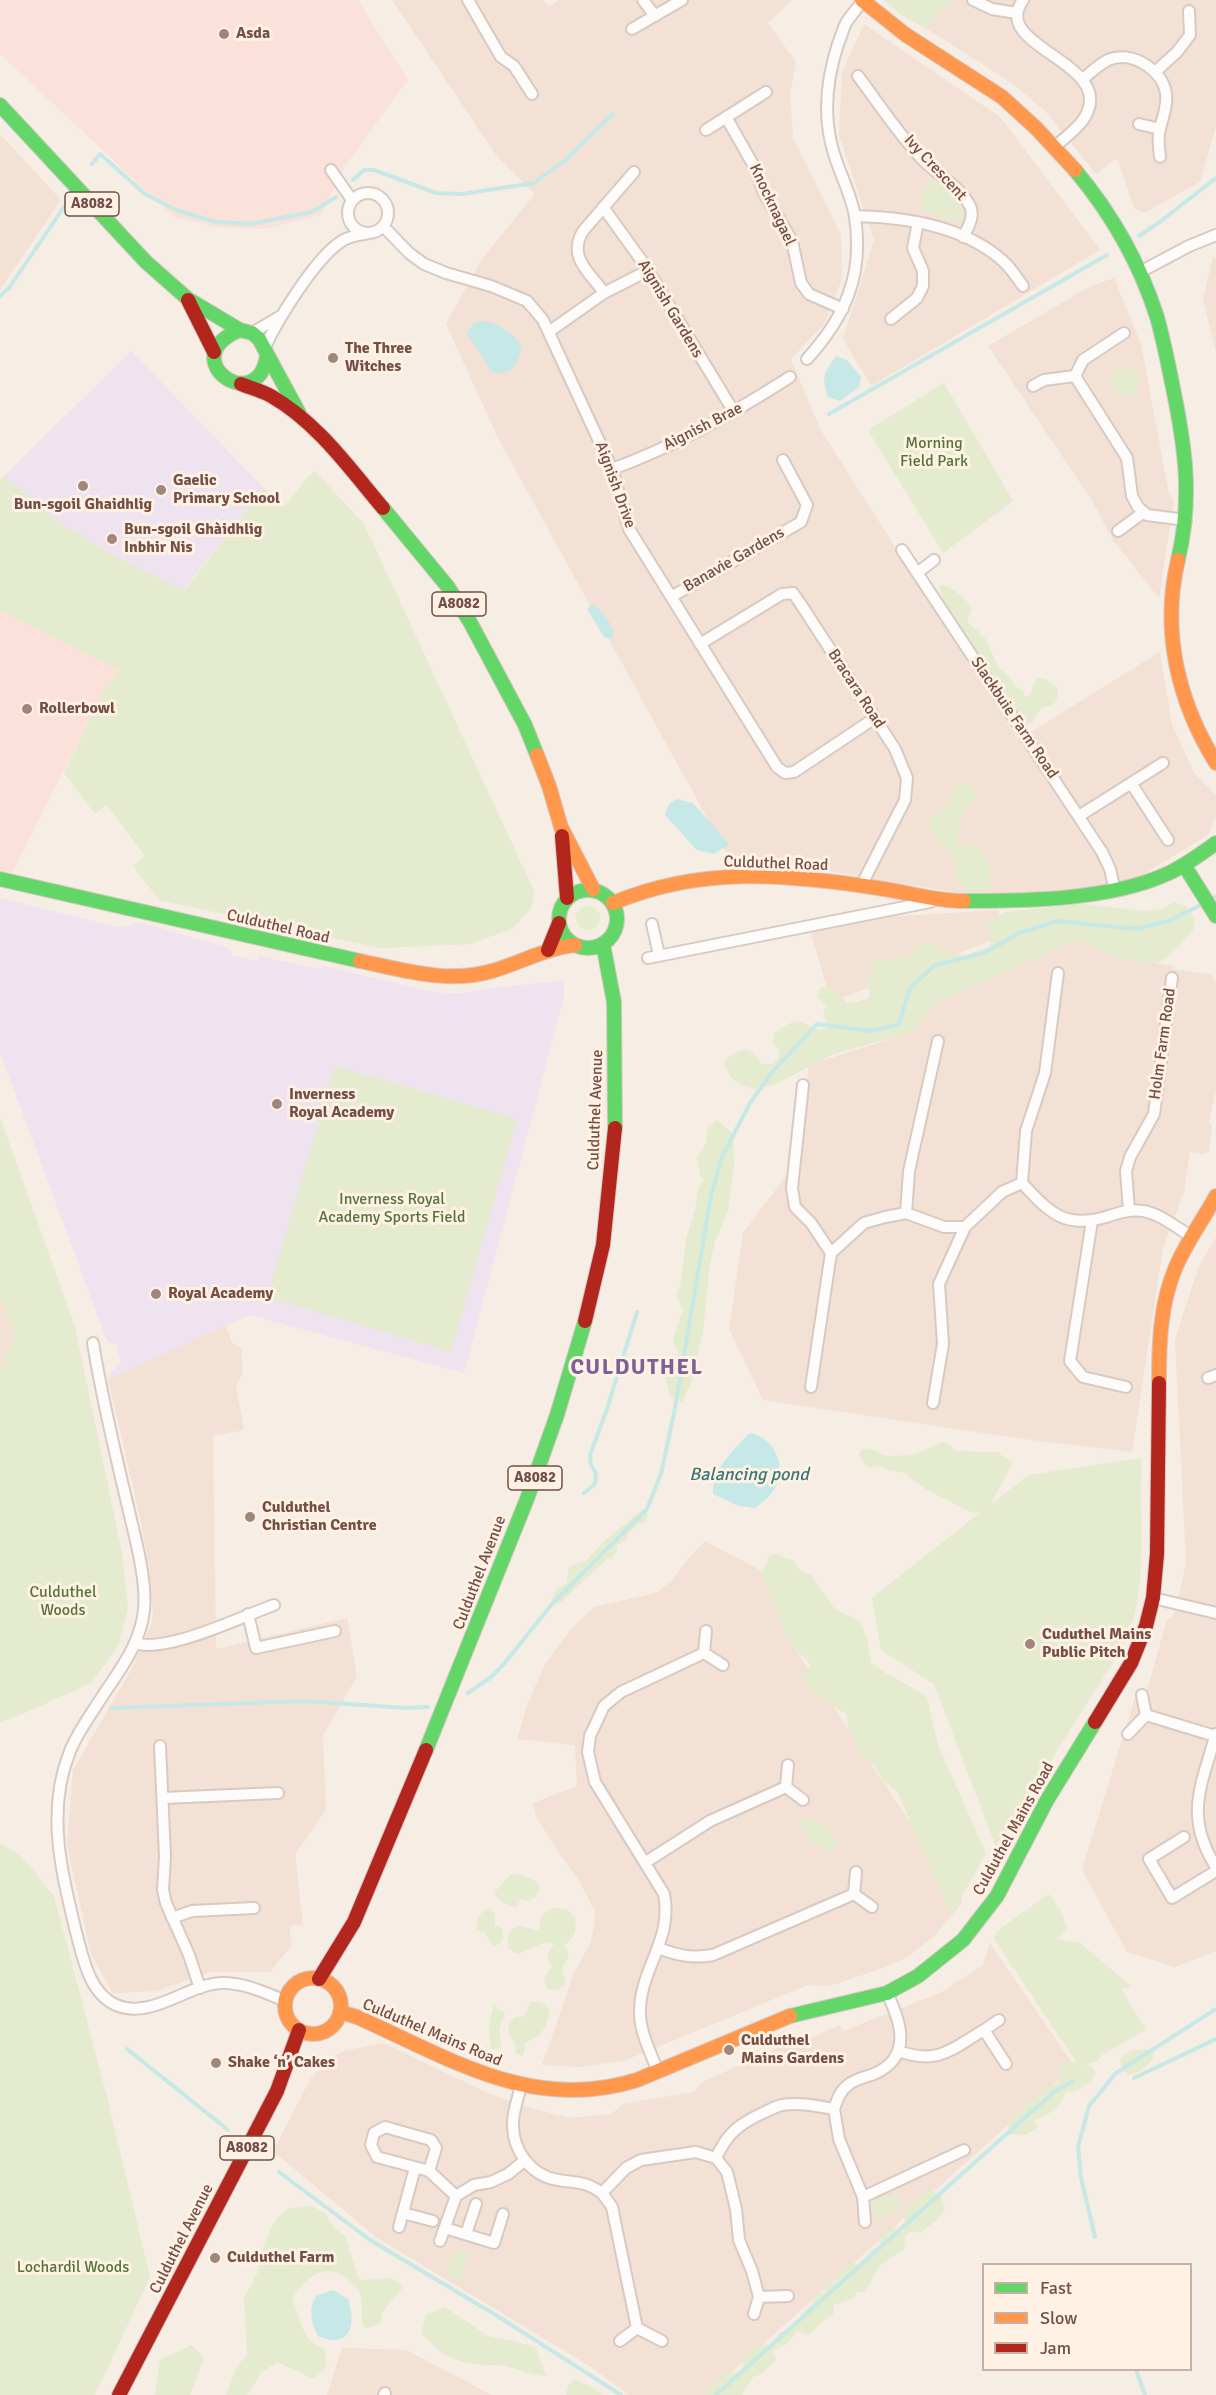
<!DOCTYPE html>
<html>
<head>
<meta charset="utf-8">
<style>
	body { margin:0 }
	#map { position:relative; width:1216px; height:2395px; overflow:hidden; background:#f6ede4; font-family:Signika,sans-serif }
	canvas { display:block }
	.legend { position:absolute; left:982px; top:2263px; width:210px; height:108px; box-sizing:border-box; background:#fff1e4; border:2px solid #c7b0a4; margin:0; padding:8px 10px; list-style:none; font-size:18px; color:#734f45 }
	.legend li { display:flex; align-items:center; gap:12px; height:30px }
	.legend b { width:30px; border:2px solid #c7b0a4 }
</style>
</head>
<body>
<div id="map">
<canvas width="1216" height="2395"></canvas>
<ul class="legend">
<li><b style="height:8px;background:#63d668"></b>Fast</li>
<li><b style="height:8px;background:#ff974d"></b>Slow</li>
<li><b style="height:8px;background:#b3261e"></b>Jam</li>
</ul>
</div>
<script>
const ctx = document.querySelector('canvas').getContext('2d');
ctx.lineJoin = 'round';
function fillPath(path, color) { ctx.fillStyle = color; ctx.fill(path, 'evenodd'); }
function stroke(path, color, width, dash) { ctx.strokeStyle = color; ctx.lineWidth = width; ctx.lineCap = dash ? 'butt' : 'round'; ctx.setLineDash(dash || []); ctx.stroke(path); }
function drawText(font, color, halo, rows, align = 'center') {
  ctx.font = font + ' Signika,sans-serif'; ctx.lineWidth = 6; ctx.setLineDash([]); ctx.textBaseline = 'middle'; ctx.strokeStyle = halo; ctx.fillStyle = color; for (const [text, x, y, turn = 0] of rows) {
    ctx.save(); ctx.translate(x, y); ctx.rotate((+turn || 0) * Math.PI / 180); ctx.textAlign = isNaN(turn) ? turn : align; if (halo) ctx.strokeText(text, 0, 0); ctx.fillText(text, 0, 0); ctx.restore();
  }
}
const residential = new Path2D(`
	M392 0H543L549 7 559 0H792L768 23 796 62 790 94 793 138 841 235 842 279 824 324 791 359 820 429 1018 740 1160 652 1172 724 1194 773 1216 795V816L1208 835 1115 891 977 896 727 854 498 438 446 324 482 259 535 194 496 155Z
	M954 0H1216V126L1200 182 1144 213 1134 208 1117 158 1096 174 1046 112 1015 86 981 63 925 28Z
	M864 24 1000 117 1100 250 871 386 843 339 874 240 839 135 842 72Z
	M0 134 61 200 0 290Z
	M1213 257H1216V352L1203 299Z
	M1114 278 1141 344 1169 494 1174 500 1159 598 1112 539 1093 502 988 346 1091 286Z
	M999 910 998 938 831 1002 810 930 867 918Z
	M1078 939 1117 958 1174 966 1173 969 1212 975 1216 983V1089L1209 1123 1212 1127 1209 1151 1204 1154 1190 1152 1184 1192 1163 1248 1132 1452 1024 1439 763 1400 729 1329 743 1233 795 1164 809 1065 912 1032 938 1002Z
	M1216 1237V1951L1175 1967 1127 1952 1082 1870 1136 1694 1147 1691 1167 1619 1172 1618 1175 1613 1186 1563 1175 1339 1199 1266Z
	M0 1296 15 1335 0 1372Z
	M226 1325 232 1343 241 1348 243 1372 236 1386 244 1430 213 1436 216 1649 347 1618 357 1676 323 1736 326 1810 295 1854 303 1925 289 1926 292 1945 270 1972H210L157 1991 113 1993 91 1954 67 1844 73 1770 131 1670 152 1623 153 1614 150 1573 141 1522 108 1379Z
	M705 1541 760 1570 787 1637 963 1902 935 1935 908 1957 880 1969 830 1986 808 1985 626 2060 581 2067 542 2065 574 1973 591 1942 595 1919 594 1909 577 1877 560 1855 536 1816 533 1803 577 1786 575 1745 519 1739 518 1736 527 1705 545 1664 570 1630 594 1607 656 1593 673 1579 686 1561Z
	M990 1943 1074 2066 706 2395H629L591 2367 376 2237 273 2151 311 2078 331 2058 344 2051 383 2043 490 2094 534 2109 570 2118 611 2114 623 2104 694 2092 702 2082 794 2041 796 2045 840 2025 843 2031 942 1992 983 1965Z
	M342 2348 406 2350 492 2395H327Z`);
const commercial = new Path2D(`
	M0 0H358L408 80 345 166 321 215 265 229 216 227 174 217 0 54Z
	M0 610 120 670 105 689 12 873 0 870Z`);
const education = new Path2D(`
	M131 351 264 488 120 670 0 480Z
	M0 898 122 928 139 922 229 948 232 955 256 961 260 956 314 968 324 966 425 990 453 994 499 987 564 981V997L464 1373 250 1315 108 1379V1376L121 1363 116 1345 107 1341 0 1052Z`);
const green = new Path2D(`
	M884 0H954L925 28 900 14Z
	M932 178C947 185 966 203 963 221L958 220 954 223 923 210C921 196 921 187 932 178Z
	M1111 382a14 14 0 1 1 28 0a14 14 0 1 1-28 0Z
	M944 383 1013 501 943 553 868 430Z
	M314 470 364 524 535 893 531 909 513 928 471 944 380 948 159 900 133 866 145 856 107 805 95 814 64 773 105 689 120 670 0 610V480L4 476 52 517 114 556 184 591 264 488 284 507Z
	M940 585C951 585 966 599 972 608L967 622 978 631 980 636 985 638 998 667 1011 678 1015 686 1023 691 1025 697 1030 695 1036 678 1045 679 1058 688 1057 699 1053 705 1041 708 1033 721 1027 725 1016 722C1011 715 1013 708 1008 701 993 676 940 610 940 585Z
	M963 782 971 784 976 799 959 817 961 826 955 842C962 845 968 844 974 846 991 850 991 873 991 887 977 903 962 892 956 875 954 870 954 862 951 857 943 842 932 840 929 822L939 809 949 803 954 788Z
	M1174 902 1187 907 1195 919 1193 931 1181 944 1169 956 1155 964 1117 958 1078 939 938 1002 912 1032 834 1054 773 1085 754 1089 742 1086 731 1077 724 1063C729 1055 743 1045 753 1053 756 1055 759 1061 762 1064H772L779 1057V1049L773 1043 774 1033C803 1014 793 1022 821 1030L828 1027 823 1014 826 1007 817 996 821 987C834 985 839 994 847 1003L858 1002 869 998 870 992 865 983 870 975V964L874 961 907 957 917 947 928 942 949 953 965 955 990 947 991 938 985 929 987 921 1006 912 1080 904 1144 911 1162 909Z
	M576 918a12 12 0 1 1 24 0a12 12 0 1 1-24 0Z
	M335 1066 517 1119 451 1352 267 1297Z
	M0 1117 75 1327 122 1553 128 1608 118 1646 91 1683 18 1716 0 1722V1372L15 1335 0 1296Z
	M717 1120 733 1134 734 1165 728 1211 715 1241 709 1270 703 1332 697 1356 696 1372 682 1402 670 1396 664 1372 676 1361 678 1353 673 1339 683 1310 676 1294 681 1282 686 1239 696 1206 698 1189 704 1181 700 1175 697 1157 706 1143 708 1127Z
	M943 1442 950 1444 954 1451 997 1452 1013 1463 990 1505 1029 1475 1142 1458C1139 1509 1146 1562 1135 1612 1131 1629 1122 1644 1115 1659L996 1847 934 1684 881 1650 872 1598 982 1511 974 1513 966 1510 926 1489 903 1472 890 1471 879 1466 869 1467 862 1462 859 1455 861 1450 869 1448 884 1455 896 1456 915 1454Z
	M642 1510 648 1514 646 1522 638 1524 628 1533 627 1539 616 1546 618 1550 612 1558 607 1559 560 1603 556 1604 551 1600 557 1589 567 1583 569 1566 586 1561 602 1543Z
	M777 1553 784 1558 793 1560 800 1571 811 1575 835 1609 861 1622 867 1640 871 1663C889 1677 909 1684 927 1697L938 1745 986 1853 951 1916 897 1791 885 1783 874 1765 859 1753 848 1727 847 1714C828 1704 813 1694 801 1676L811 1665 803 1656 799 1654 787 1637 760 1570 764 1568 769 1556Z
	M807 1817 831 1830 838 1847 829 1852 811 1842 801 1824 803 1819Z
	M0 1844C24 1853 38 1876 54 1896L107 2097 150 2277 95 2395H0Z
	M520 1874 534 1880 540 1887 536 1897 528 1901 521 1899 516 1907C506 1905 500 1901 494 1893L510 1875Z
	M1049 1894 1061 1911 1067 1929 1057 1939 1080 1943 1131 1986 1121 1989 1146 2030 1103 2054 1097 2061 1085 2064 1092 2067 1096 2074C1087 2084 1081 2093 1066 2091 1061 2105 1049 2117 1034 2120L1037 2127 1026 2135 1010 2134C1005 2111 1016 2117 1028 2104 1040 2091 1040 2085 1059 2084V2068L1062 2061 1077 2063 994 1939 997 1931Z
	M488 1908 495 1914V1926L502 1928 503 1937 500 1943 494 1946 488 1940 486 1933 477 1930C477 1919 478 1914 488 1908Z
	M552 1908 566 1909 575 1917C577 1930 575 1938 564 1945 571 1955 569 1959 562 1968L566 1984 557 1990 547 1989 544 1978 552 1967 547 1956 554 1944 545 1942 517 1954 508 1948V1936L512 1929 519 1926 539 1931 542 1915Z
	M531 2001 542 2002 550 2011C546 2028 542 2037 524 2043L526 2046 523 2056 516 2054 515 2042 510 2038 508 2026 515 2017H523Z
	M494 2006 505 2013 499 2029 501 2047 492 2050C488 2036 488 2020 494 2006Z
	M1147 2049 1152 2050 1154 2056C1148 2066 1141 2072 1129 2075L1122 2069 1120 2061C1126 2049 1134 2050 1147 2049Z
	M931 2189 942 2198 945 2209 938 2219 920 2233 912 2231 905 2236 904 2250C894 2256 883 2261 876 2271 871 2279 870 2286 863 2292L857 2291 853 2298 834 2305 833 2315 827 2317 809 2335 797 2331 789 2342 773 2351 776 2360 761 2374 753 2377 742 2395H707L711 2384 727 2371 740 2373C745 2366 742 2360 746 2354 752 2344 764 2343 774 2346L778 2341V2333C802 2327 796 2314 813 2304L817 2293H826L824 2287 828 2282 836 2283C837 2272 843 2268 851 2262L861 2266 870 2251 880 2245 882 2234 892 2226 903 2233 905 2224 904 2214 911 2203Z
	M897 2193 900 2209 876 2220 871 2207 873 2201Z
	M312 2206 325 2213 334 2228 345 2236 359 2280 392 2278 403 2287 382 2313 380 2324 366 2328 362 2324C362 2313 363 2300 359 2290 357 2287 352 2283 349 2280 327 2260 304 2278 292 2299 303 2322 299 2340 325 2349L326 2367 314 2379 277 2362 261 2373 247 2395H226L237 2366 247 2355 244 2298 257 2274 265 2242 276 2219 290 2208Z
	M454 2249 469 2254 460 2280 446 2275Z
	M445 2307 490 2337 514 2341 536 2348 546 2376C530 2375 520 2369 505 2366 498 2364 489 2366 482 2365 454 2363 439 2353 421 2333L426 2315Z
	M192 2345 204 2358 190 2395H155L160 2360Z
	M574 2379 596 2389 603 2395H566L567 2387Z`);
const water = new Path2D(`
	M482 321C500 323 511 332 521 345 519 364 513 376 492 372L467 334 472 324Z
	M836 356 847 360 861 377 859 387 840 401 828 397C821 375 824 374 836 356Z
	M592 604C602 610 612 623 614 635L610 639 604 637 587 609Z
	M677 799 693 803 729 844 714 854 697 850 665 815 669 804Z
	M750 1433C772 1437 786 1462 777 1484 772 1495 764 1501 755 1508L739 1506 713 1494C712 1469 734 1449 750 1433Z
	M333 2290 348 2299C357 2325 350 2350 318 2336 311 2322 308 2310 316 2296Z`);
const stream = new Path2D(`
	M92 164 100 154 145 194 176 210 216 222 250 224 312 212 336 197
	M353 180 364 170H374L436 193 462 194 534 183 564 161 613 114
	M1139 236 1161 221 1216 178
	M0 296 9 288 66 204
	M829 414 1107 255
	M1215 897H1216
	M584 1493 595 1484 596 1473 591 1465 590 1455 607 1409 637 1312
	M468 1693 491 1677 503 1665 552 1604 647 1509 661 1474 675 1408 711 1196 722 1157 750 1103 772 1072 817 1024 871 1031 899 1024 910 988 935 965 984 953 1019 933 1057 921 1137 929 1171 920 1199 906
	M111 1708 306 1701 406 1708 428 1707
	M127 2049 228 2130
	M1134 2078 1216 2039
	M279 2172 370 2240 499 2317 621 2395
	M1095 2237 1081 2178 1078 2147 1089 2106 1116 2073 1216 2009
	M1136 2370 1145 2395
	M716 2395 1001 2139 1054 2092 1073 2081`);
const street = new Path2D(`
	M468 0 501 57 514 66 532 94
	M643 0 655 16
	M973 0 992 9 1017 13
	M1023 0C988 48 1122 63 1083 120 1076 130 1064 138 1056 146
	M632 29 682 0
	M1155 72 1177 52 1190 35 1189 11
	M858 76C879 104 899 135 924 161 939 176 960 186 970 206 975 216 968 228 963 237
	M1082 80C1090 73 1098 65 1108 60 1131 50 1162 69 1166 93 1168 108 1161 120 1159 134 1158 142 1159 149 1160 157
	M726 117 755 168 763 191 792 241 801 283 809 294 843 309
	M1139 124 1160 129
	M706 130 766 92
	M331 170 352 200
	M348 213a20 20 0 1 1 40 0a20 20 0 1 1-40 0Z
	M603 207 644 264 734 412
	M855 216C905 217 964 226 1003 261 1011 268 1017 278 1023 286
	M383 226 409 253 424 264 446 273 491 286 527 301 543 320 612 469 629 529 777 767 785 773 794 772 875 718
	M1140 272 1189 246 1216 235
	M604 293 647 271
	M891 319 917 298 923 286V271L913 248 918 222
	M550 331 604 293C590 272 567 258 583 231L634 172
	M252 333 279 317
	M265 347C278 319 316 257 342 241 349 236 361 235 369 233
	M807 359C845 317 864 275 855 217 852 197 841 176 835 157 822 119 826 81 838 44 841 37 843 29 846 23 851 15 857 8 863 1
	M1075 376 1127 458 1132 496 1138 507 1147 515 1186 520
	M1033 386 1044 380 1075 376 1083 360 1124 333
	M612 469C676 446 734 413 790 377
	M1118 531 1144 512
	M902 550 1102 852 1110 869 1115 891
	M917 573 934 560
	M671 597 801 522 807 505 783 460
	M700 644 782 594 793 593 800 603 895 749 907 778 905 800 861 886
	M1131 783 1168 840
	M1079 816 1163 763
	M652 924 659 955
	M648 958 930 902
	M1058 973 1045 1073 1026 1131 1022 1183C1049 1212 1064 1229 1106 1217 1118 1213 1130 1209 1143 1211 1161 1214 1177 1228 1192 1237
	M803 1085 792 1188 795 1207 811 1223 831 1253
	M1129 1210 1126 1171 1130 1157 1154 1114 1172 978
	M906 1213 909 1171 938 1041
	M1092 1221 1070 1361 1083 1377 1126 1387
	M93 1343C102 1398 115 1453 128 1507 135 1538 147 1579 144 1610 140 1647 117 1673 98 1703 88 1719 75 1736 69 1754 46 1812 62 1874 76 1932 83 1958 89 1993 116 2005 151 2020 186 1985 221 1983 243 1982 265 1993 286 2001
	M1208 1378 1216 1375
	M811 1387 831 1253 864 1223 885 1217 906 1213 944 1227H965L1002 1192 1022 1183
	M933 1403 943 1344 939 1284 965 1227
	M1153 1598 1216 1613
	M248 1614 256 1648 335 1631
	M136 1643C165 1654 243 1616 274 1605
	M704 1653 706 1631
	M1146 1715 1215 1736
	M1128 1734 1146 1715 1142 1695
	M1216 1734C1201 1786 1184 1817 1216 1867
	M160 1746 165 1856 163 1890 166 1903 189 1955 200 1988
	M788 1765 786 1787 803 1800
	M163 1798 278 1793
	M1184 1837 1149 1859 1172 1898 1216 1871
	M646 1862 710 1821 786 1787
	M856 1872 854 1894 872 1907
	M172 1918 192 1911 254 1908
	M658 1948C677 1955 692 1959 713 1955L854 1894
	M984 2030 999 2020
	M898 2051C939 2065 950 2050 984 2030L1006 2064
	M658 2072C651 2053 639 2031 640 2010 641 1967 673 1940 664 1894L595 1782 588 1752 590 1736 604 1706 621 1692 704 1653 723 1665
	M521 2086C518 2098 513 2111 513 2123 512 2150 531 2176 558 2180 577 2183 585 2181 602 2193L626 2168 641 2160 696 2152 716 2158C728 2132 739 2124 765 2112 771 2109 777 2106 782 2105 800 2102 817 2106 834 2109 837 2100 840 2091 848 2085 855 2079 866 2077 874 2074 913 2057 901 2022 887 1993
	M834 2109 839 2139 863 2197 964 2150
	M716 2158 727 2172 736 2209 739 2240 752 2271 759 2297 754 2314
	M429 2171 436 2148 431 2140 385 2127 374 2133 371 2145 377 2157 429 2171 456 2196
	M602 2193 612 2207 637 2328
	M863 2197 865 2222
	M403 2213 433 2221
	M399 2227 415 2168
	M445 2228 494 2243 503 2214
	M466 2234 476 2204
	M440 2241 456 2196 474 2185 491 2182 508 2174 524 2161
	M759 2297 788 2296
	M620 2341 637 2328 662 2341
	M384 2395 385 2393`);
const fast = new Path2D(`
	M0 105 146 262 188 299 240 330 252 333 259 339 299 413
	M1075 170C1111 213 1140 264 1157 317 1164 342 1169 368 1174 393 1186 452 1192 501 1178 560
	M240 330C172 358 258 419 267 355
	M383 508 448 587 470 622 525 725 537 755
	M1184 865 1216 916
	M0 879 360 961
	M559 919a29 29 0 1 1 58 0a29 29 0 1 1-58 0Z
	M964 901C1027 901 1111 900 1169 873 1186 865 1201 854 1216 843
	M603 944 614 1002 615 1128
	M426 1750 527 1499 557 1415 585 1321
	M790 2016 887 1993 918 1976 963 1940 997 1896 1047 1800 1095 1722`);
const slow = new Path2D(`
	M862 0 906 35 1002 97 1036 128 1075 170
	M1178 560C1161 631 1178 702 1216 763
	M537 755 549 786 561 827 593 889
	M613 903C701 866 786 874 878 888 907 892 934 901 964 901
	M360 961C403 970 448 984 492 971 520 963 546 948 575 945
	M1159 1383C1159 1344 1160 1305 1175 1269 1185 1244 1203 1220 1216 1196
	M285 2006a28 28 0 1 1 56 0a28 28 0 1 1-56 0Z
	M340 2012 357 2017C449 2058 533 2113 637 2080L790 2016`);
const jam = new Path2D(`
	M188 300 214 352
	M241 384C251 388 262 391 271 396 317 422 350 469 383 508
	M562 836 567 898
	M548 950 559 923
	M585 1321 603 1245 615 1128
	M1095 1722 1131 1663 1146 1626 1153 1598 1157 1554 1159 1383
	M319 1979 354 1922 426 1750
	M119 2395 277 2091 299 2030`);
const markers = [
	[224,34,6,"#a1867d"],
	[333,358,6,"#a1867d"],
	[83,486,6,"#a1867d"],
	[161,490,6,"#a1867d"],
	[112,539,6,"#a1867d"],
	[27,709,6,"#a1867d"],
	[277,1104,6,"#a1867d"],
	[156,1294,6,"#a1867d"],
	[250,1517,6,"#a1867d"],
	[1030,1644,6,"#a1867d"],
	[729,2050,6,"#a1867d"],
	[216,2063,6,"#a1867d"],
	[215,2258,6,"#a1867d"]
];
const shields = [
	[92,204,54],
	[459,604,54],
	[535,1478,54],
	[247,2148,54]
];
const shieldNames = [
	["A8082",92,204],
	["A8082",459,604],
	["A8082",535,1478],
	["A8082",247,2148]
];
const poiNames = [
	["Asda",236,34],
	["The Three",345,349],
	["Witches",345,367],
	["Gaelic",173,481],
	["Primary School",173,499],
	["Bun-sgoil Ghaidhlig",83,505,"center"],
	["Bun-sgoil Ghàidhlig",124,530],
	["Inbhir Nis",124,548],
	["Rollerbowl",39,709],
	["Inverness",289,1095],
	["Royal Academy",289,1113],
	["Royal Academy",168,1294],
	["Culduthel",262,1508],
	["Christian Centre",262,1526],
	["Cuduthel Mains",1042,1635],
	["Public Pitch",1042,1653],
	["Culduthel",741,2041],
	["Mains Gardens",741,2059],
	["Shake ‘n’ Cakes",228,2063],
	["Culduthel Farm",227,2258]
];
const streetNames = [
	["Ivy Crescent",935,168,47],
	["Knocknagael",772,205,65],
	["Aignish Gardens",670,309,59],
	["Aignish Brae",703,427,-27],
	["Aignish Drive",615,485,70],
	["Banavie Gardens",734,560,-30],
	["Bracara Road",856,689,57],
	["Slackbuie Farm Road",1014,718,56],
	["Culduthel Road",776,864,2],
	["Culduthel Road",278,927,13],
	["Holm Farm Road",1163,1044,-82],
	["Culduthel Avenue",596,1110,-88],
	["Culduthel Avenue",480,1573,-69],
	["Culduthel Mains Road",1014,1829,-61],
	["Culduthel Mains Road",432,2033,23],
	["Culduthel Avenue",182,2239,-63]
];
const parkNames = [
	["Morning",934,444],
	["Field Park",934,462],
	["Inverness Royal",392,1200],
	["Academy Sports Field",392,1218],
	["Culduthel",63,1593],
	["Woods",63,1611],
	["Lochardil Woods",73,2268]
];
const waterNames = [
	["Balancing pond",749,1475]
];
const districtNames = [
	["CULDUTHEL",637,1368]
];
fillPath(residential, '#f2e1d4');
fillPath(commercial, '#fae1d9');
fillPath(education, '#efe3f0');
fillPath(green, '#e4ebce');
fillPath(water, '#c6e8e6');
stroke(stream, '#c6e8e6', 4);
stroke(street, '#d7cac3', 14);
stroke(fast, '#d6c8c1', 16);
stroke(slow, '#d6c8c1', 16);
stroke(jam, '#d6c8c1', 16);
stroke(street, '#fefcfb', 10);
stroke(fast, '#63d668', 14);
stroke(slow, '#ff974d', 14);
stroke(jam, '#b3261e', 14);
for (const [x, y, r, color] of markers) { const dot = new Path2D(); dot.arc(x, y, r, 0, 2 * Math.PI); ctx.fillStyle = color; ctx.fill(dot); stroke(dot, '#fff1e4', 2); }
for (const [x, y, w] of shields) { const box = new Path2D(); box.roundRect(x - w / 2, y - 12, w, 24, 4.5); ctx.fillStyle = '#fff1e4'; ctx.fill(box); stroke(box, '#734f45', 1.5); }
drawText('bold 15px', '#734f45', null, shieldNames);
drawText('bold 16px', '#734f45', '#fff1e4', poiNames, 'left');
drawText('16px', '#734f45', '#fff1e4', streetNames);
drawText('16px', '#53743b', '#fff1e4', parkNames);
drawText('italic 18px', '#39787a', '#fff1e4', waterNames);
ctx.letterSpacing = '1.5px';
drawText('bold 22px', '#7d6097', '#fff1e4', districtNames);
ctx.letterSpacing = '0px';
</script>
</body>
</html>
